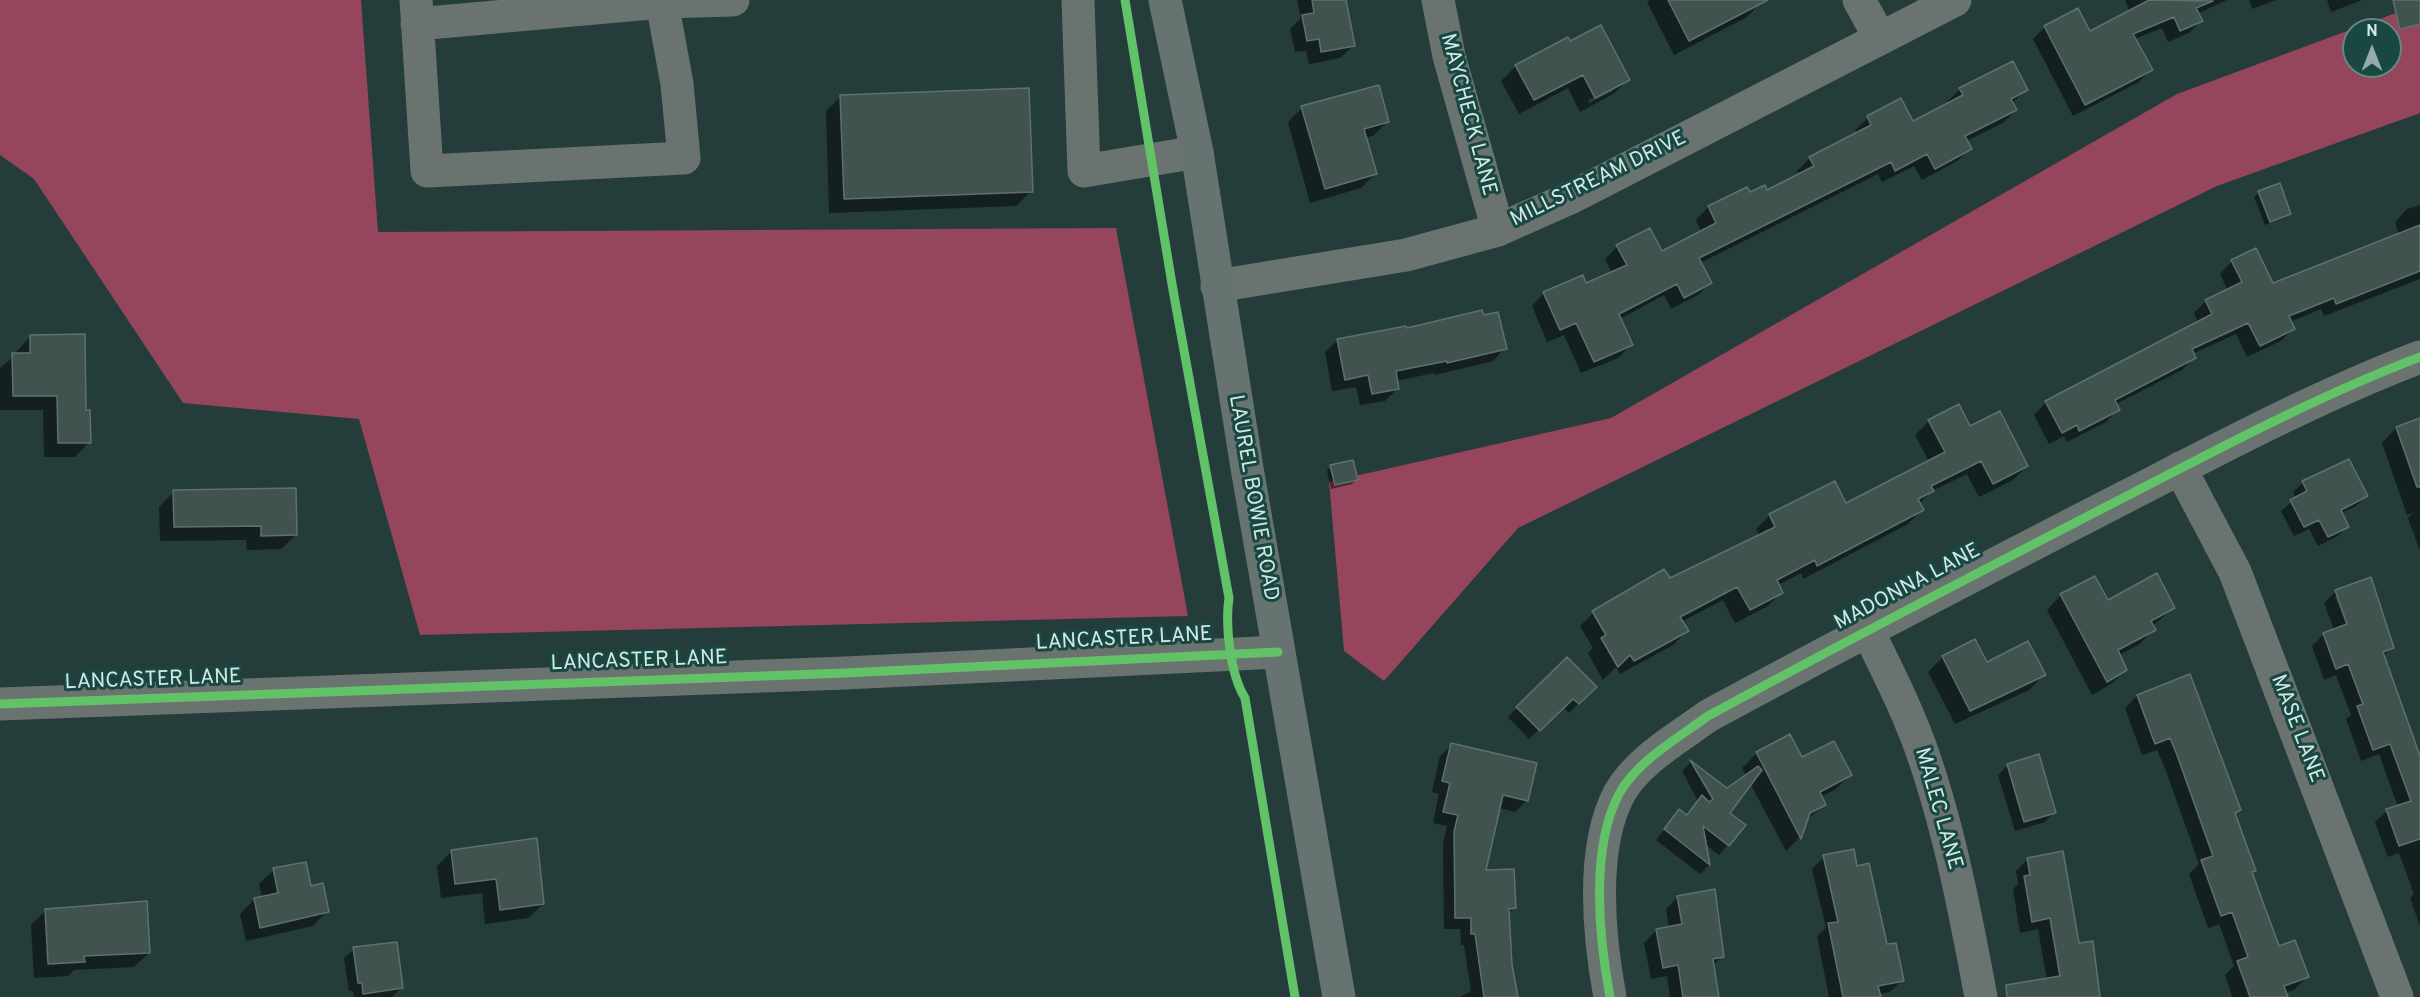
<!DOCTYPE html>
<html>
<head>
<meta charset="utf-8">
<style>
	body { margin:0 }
	#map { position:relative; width:2420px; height:997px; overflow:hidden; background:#243c3a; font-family:Overpass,sans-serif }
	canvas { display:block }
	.north { position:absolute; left:2342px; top:18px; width:60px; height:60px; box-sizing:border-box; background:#194742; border:2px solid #638883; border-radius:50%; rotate:0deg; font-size:16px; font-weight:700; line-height:24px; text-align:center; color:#d1e9e5 }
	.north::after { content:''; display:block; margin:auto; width:21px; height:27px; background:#94aca9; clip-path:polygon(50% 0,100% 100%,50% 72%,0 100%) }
</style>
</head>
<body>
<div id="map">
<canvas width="2420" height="997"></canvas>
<div class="north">N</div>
</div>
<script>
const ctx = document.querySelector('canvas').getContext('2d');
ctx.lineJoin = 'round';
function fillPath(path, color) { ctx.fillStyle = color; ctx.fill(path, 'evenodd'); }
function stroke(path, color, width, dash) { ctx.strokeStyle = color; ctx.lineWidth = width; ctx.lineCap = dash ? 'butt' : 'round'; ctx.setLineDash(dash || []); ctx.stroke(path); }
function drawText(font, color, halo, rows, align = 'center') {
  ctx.font = font + ' Overpass,sans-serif'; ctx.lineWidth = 6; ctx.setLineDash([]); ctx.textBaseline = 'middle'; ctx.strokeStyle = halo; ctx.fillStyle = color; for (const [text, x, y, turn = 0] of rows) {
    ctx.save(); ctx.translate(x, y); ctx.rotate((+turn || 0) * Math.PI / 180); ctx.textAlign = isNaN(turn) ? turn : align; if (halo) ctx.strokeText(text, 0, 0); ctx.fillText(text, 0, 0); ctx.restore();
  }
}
const forest = new Path2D(`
	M0 0H361L378 232 1116 228 1188 616 420 635 359 419 183 403 34 179 0 155Z
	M2420 4V113L2217 186 1518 528 1384 681 1344 651 1329 482 1611 418 2177 94ZM2354 30H2390V66H2354Z`);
const shadow = new Path2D(`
	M1297 0H1345L1353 46 1340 58 1309 64 1306 51 1295 52 1290 29 1301 18Z
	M1650 0H1760L1761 2 1747 17 1674 55 1647 2Z
	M2125 0H2227L2197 14 2201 21 2189 33 2168 42 2162 28 2134 39 2151 70 2139 82 2073 116 2033 39 2045 27 2077 10 2089 33 2130 12Z
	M2249 0H2276L2252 9Z
	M2327 0H2362L2331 12Z
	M1516 66 1628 80 1613 94 1580 112 1568 88 1519 114 1501 81ZM1613 87V91L1589 103 1588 100Z
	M1960 89 2026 90 2012 103 2016 110 2003 123 1966 141 1970 149 1957 161 1922 180 1914 166 1882 182 1878 174 1700 263 1710 283 1698 295 1671 309 1664 295 1620 319 1631 345 1618 358 1581 373 1564 335 1547 342 1532 306 1544 293 1586 285 1612 273 1605 259 1617 247 1661 253 1701 232 1696 220 1708 207 1747 189 1749 194 1767 192 1800 176 1797 171 1810 158 1857 134 1855 130 1868 118 1901 100 1913 123 1948 105 1947 102Z
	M840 97 1031 191 1016 206 829 213 826 111Z
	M1302 108 1388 121 1373 136 1365 138 1375 174 1361 188 1310 203 1288 122Z
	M2259 192 2289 214 2284 218 2265 225 2254 197Z
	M2420 205V279L2324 316 2321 309 2290 322 2293 329 2281 341 2247 357 2236 334 2192 354 2194 358 2182 370 2116 404 2118 409 2106 422 2067 442 2064 436 2049 444 2034 415 2046 402 2198 322 2194 313 2206 301 2228 291 2220 274 2232 261 2272 285 2399 235 2395 222 2407 209Z
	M1405 330 1505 348 1493 361 1435 375 1434 373 1396 381 1398 388 1385 401 1360 405 1356 387 1332 391 1325 352 1338 340Z
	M30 337 85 412 89 442 75 457H44L43 410H0V368L16 355V352Z
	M2420 420V551L2408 518 2413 513 2407 515 2382 443 2396 428Z
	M1929 421 1970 428 2027 466 2013 480 1979 497 1967 474 1932 491 1919 504 1922 510 1908 524 1803 579 1801 573 1778 585 1782 592 1768 606 1735 623 1723 600 1681 622 1687 631 1673 645 1620 674 1616 667 1603 680 1588 653 1593 648 1580 626 1593 613 1669 580 1759 536 1756 529 1770 515 1845 505 1929 462 1915 435Z
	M2349 461 2366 496 2356 506 2341 513 2347 527 2338 536 2318 546 2309 529 2294 536 2281 511 2296 498 2293 492 2303 483Z
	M1331 466 1356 480 1352 484 1331 489 1327 471Z
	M174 492 296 535 281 549 247 550 246 540 160 541 159 507Z
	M2336 591 2392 647 2383 657 2420 761V926L2410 898 2414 894 2399 853 2388 857 2375 822 2387 811 2398 807 2379 754 2361 761 2346 719 2351 715 2336 675 2324 680 2312 646 2324 634 2334 630 2324 603ZM2335 596H2339L2351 631 2349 632Z
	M2061 595 2107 602 2174 608 2152 626 2154 629 2140 644 2119 655 2126 670 2111 684 2092 695 2047 610Z
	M1943 657 1986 664 2044 675 2029 690 1955 724 1928 672Z
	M1567 659 1595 687 1569 713 1563 707 1529 739 1508 717Z
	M2137 696 2239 810 2234 815 2254 871 2251 874 2278 948 2307 977 2294 990 2285 993 2286 997H2232L2225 975 2234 966 2219 924 2208 928 2189 874 2199 864 2165 768 2157 750 2142 755 2125 708Z
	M1790 736 1801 759 1850 775 1836 789 1821 797 1825 805 1805 821 1799 838 1786 851 1750 783 1728 813V845L1719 855 1705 844 1709 865 1700 874 1656 840 1679 811 1685 816 1698 801 1682 771 1691 762 1727 790 1746 776 1742 768 1756 754Z
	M1452 745 1527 800 1515 812 1499 808 1484 872 1514 908 1508 914 1510 965 1516 997H1460L1471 991 1464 945H1461L1460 929H1444L1443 844 1447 826 1433 823 1439 794 1432 792 1440 756Z
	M2008 765 2054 812 2045 822 2015 831 1998 775Z
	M452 851 543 904 528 918 485 924 482 893 441 898 437 866Z
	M1824 857 1856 868 1902 980 1890 992 1878 994 1879 997H1829L1817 936 1826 928 1812 869Z
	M2028 859 2078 945 2099 997H2023L2047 980 2038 929 2020 933 2013 889 2018 884 2016 871Z
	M274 870 310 888 327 911 313 926 246 941 240 914 255 899 262 898 259 884Z
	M1678 897 1722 956 1713 966 1718 997H1670L1667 976 1651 979 1644 943 1656 931 1669 928 1666 909Z
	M46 910 149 953 134 967 74 970 68 976 34 978 31 925Z
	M354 949 401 988 392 997H354L353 991H349L344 958Z`);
const building = new Path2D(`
	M1312 0H1346L1355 46 1321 52 1319 39 1307 41 1302 15 1314 13Z
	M1668 0H1768L1689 41Z
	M2149 0 2213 1 2196 8 2203 21 2180 31 2174 17 2133 34 2153 70 2085 105 2044 26 2078 8 2090 31Z
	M2393 0H2420V24L2400 29Z
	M1601 25 1630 80 1595 98 1583 75 1534 100 1515 65 1568 37 1570 41Z
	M2013 61 2028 90 2011 99 2017 110 1965 136 1972 149 1935 169 1927 154 1895 171 1891 162 1699 258 1712 283 1684 298 1677 284 1619 314 1633 345 1594 362 1576 323 1560 330 1543 292 1583 275 1586 283 1627 265 1616 245 1650 228 1662 251 1716 223 1708 206 1747 187 1750 192 1765 185 1767 190 1814 166 1809 157 1871 125 1867 116 1901 98 1913 121 1963 95 1959 88Z
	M1379 85 1389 122 1364 129 1377 174 1325 189 1301 106Z
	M1029 88 1033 192 844 199 840 95Z
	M2280 183 2291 214 2270 222 2258 191Z
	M2420 225V271L2336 304 2334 298 2289 316 2295 329 2260 346 2248 323 2192 349 2196 358 2115 400 2120 410 2079 431 2077 425 2062 433 2045 401 2212 314 2205 300 2242 282 2231 260 2256 248 2273 283Z
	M1482 310 1484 315 1498 312 1507 349 1447 363V361L1396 371 1399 389 1372 394 1368 375 1345 380 1337 339 1406 326 1407 328Z
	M85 334 86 410H90L91 443H58L57 396H13L12 353H30V335Z
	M1959 404 1970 426 2000 411 2028 466 1993 484 1981 461 1931 486 1934 491 1918 499 1924 510 1817 566 1815 560 1777 580 1783 593 1750 610 1737 587 1680 617 1689 631 1634 661 1630 655 1618 667 1601 638 1606 635 1592 611 1664 569 1670 578 1775 527 1769 514 1835 481 1846 503 1945 452 1928 420Z
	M2420 418V487H2417L2396 427Z
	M2349 459 2368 496 2341 510 2349 527 2328 537 2319 520 2304 527 2290 500 2307 491 2302 481Z
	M1353 460 1358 480 1335 485 1330 465Z
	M296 488 297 535 261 536V526L174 527 173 490Z
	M2157 573 2175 608 2151 621 2156 630 2118 650 2127 670 2107 682 2060 594 2095 576 2108 600Z
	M2371 577 2394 648 2383 652 2420 756V839L2399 846 2386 809 2411 801 2390 744 2373 750 2357 706 2363 704 2348 664 2336 669 2323 633 2347 624 2335 590Z
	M1975 639 1987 662 2028 641 2046 675 1970 711 1942 656Z
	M1567 657 1597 687 1579 704 1573 699 1540 731 1516 707Z
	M2190 674 2241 810 2235 813 2256 871 2252 872 2279 946 2295 940 2309 977 2284 986 2288 997H2250L2237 961 2248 957 2232 912 2221 916 2201 860 2213 856 2177 755 2170 738 2155 744 2137 695Z
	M1790 734 1802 757 1834 741 1852 775 1820 792 1826 805 1810 813 1801 839 1756 752Z
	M1451 743 1537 763 1528 801 1503 795 1486 870 1514 869 1516 908 1509 909 1512 965 1518 997H1484L1475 934H1471V918H1455L1454 832 1458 815 1443 812 1450 783 1442 781Z
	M2039 754 2056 813 2024 822 2007 764Z
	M1690 760 1727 788 1758 766 1762 770 1730 813 1746 825 1729 846 1703 826 1710 865 1664 829 1679 809 1687 815 1702 795 1709 802 1713 799Z
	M537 838 544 904 500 910 496 879 455 884 451 850Z
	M1854 849 1857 866 1869 863 1887 944 1896 943 1904 981 1878 986 1881 997H1843L1828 923 1838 922 1823 855Z
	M2063 851 2079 943 2093 941 2100 997H2007L2006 985 2060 976 2050 918 2032 922 2024 876 2030 875 2027 858Z
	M306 862 311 886 323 883 329 912 260 928 254 898 278 893 273 868Z
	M1715 889 1724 957 1713 959 1719 997H1683L1678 965 1663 968 1656 929 1682 924 1677 896Z
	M147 901 150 953 84 956 85 962 48 964 45 909Z
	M397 942 403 988 363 994 362 983H358L353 947Z`);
const minor = new Path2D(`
	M416 0 427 171 684 158 677 84 662 2
	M1078 0 1084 171 1197 152
	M1438 0 1449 56 1498 230
	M1859 0 1880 38
	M417 24 662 2 733 0
	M1217 286 1406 255 1498 230 1570 198 1955 0
	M2180 468 2235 572 2397 997
	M1867 629C1888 672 1910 715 1925 760 1951 837 1966 917 1981 997
	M0 704 845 673 1278 652
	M1610 997C1599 938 1590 849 1619 794 1637 761 1678 738 1708 716 1846 641 1985 569 2125 497 2222 447 2318 396 2420 357`);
const major = new Path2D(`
	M1165 0 1197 152 1247 468 1339 997`);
const cycleway = new Path2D(`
	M1125 0 1173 290 1229 598C1225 625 1230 674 1245 698L1295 997
	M0 704 845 673 1278 652
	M1610 997C1599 938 1590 849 1619 794 1637 761 1678 738 1708 716 1846 641 1985 569 2125 497 2222 447 2318 396 2420 357`);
const streetNames = [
	["MAYCHECK LANE",1467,115,75],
	["MILLSTREAM DRIVE",1599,180,-26],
	["LAUREL BOWIE ROAD",1252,498,80],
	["MADONNA LANE",1908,588,-28],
	["LANCASTER LANE",1124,640,-3],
	["LANCASTER LANE",639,662,-2],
	["LANCASTER LANE",153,681,-2],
	["MASE LANE",2296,729,69],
	["MALEC LANE",1937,809,74]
];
fillPath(forest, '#95455c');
fillPath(shadow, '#0007');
fillPath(building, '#40534f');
stroke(building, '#5f716d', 1.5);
stroke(minor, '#6b7370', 33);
stroke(major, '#677370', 33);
stroke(cycleway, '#61c268', 9);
drawText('21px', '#d1e9e5', '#194742', streetNames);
</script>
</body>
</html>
